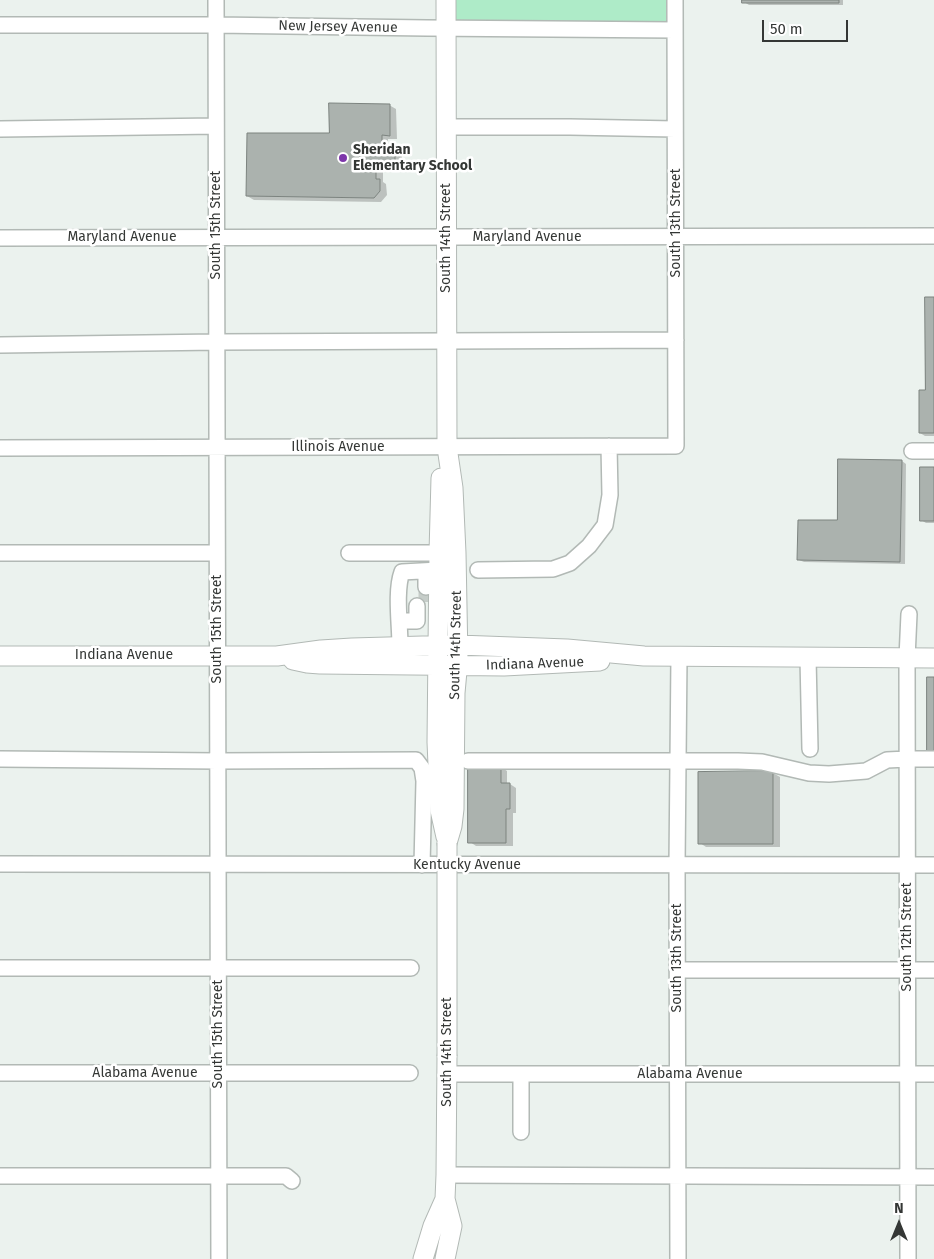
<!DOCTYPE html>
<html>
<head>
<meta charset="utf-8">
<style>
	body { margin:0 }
	#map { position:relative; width:934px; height:1259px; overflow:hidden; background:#ebf2ee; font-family:"Fira Sans",sans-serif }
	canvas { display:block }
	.north { position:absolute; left:874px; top:1199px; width:50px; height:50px; -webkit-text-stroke:4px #fff; paint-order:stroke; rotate:0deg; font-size:14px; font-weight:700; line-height:20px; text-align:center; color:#343735 }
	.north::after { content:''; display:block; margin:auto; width:18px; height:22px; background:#343735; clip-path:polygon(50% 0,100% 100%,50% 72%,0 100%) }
	.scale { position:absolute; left:762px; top:20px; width:86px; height:22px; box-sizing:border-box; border:2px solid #343735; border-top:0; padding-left:6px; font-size:15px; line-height:18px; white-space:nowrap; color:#343735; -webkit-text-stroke:4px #fff; paint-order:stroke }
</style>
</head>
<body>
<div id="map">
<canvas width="934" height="1259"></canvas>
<div class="north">N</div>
<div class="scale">50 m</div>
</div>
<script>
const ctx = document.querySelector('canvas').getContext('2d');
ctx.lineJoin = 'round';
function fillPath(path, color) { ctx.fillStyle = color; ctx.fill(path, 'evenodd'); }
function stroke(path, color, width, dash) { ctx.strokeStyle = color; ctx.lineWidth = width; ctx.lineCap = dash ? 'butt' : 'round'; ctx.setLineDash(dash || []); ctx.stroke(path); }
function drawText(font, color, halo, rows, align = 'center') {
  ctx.font = font + ' "Fira Sans",sans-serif'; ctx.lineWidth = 5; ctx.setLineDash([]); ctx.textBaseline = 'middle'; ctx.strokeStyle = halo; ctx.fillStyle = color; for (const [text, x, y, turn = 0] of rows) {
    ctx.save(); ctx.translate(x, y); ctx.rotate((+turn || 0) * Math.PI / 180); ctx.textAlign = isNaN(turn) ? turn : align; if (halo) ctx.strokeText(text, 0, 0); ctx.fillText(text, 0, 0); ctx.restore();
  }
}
const green = new Path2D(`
	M452 0H666V22H452Z`);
const shadow = new Path2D(`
	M744 0H843V5H749L744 2Z
	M389 105 396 109 397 139H388V151H395L402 155V172L383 171V182L386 184 387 195 381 202 254 200 247 196 330 134Z
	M934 298V436H925L920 433 927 392Z
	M902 461 906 464 905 564 804 562 799 560Z
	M934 468V523H926L921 520Z
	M501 767 507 771V784H510L516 788V813H513V846H476L470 842Z
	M773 773 780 777V847H706L700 843Z`);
const building = new Path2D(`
	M742 0H839V3H742Z
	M329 103 390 104V136L382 135V149L395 150V169L376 168V179H380V191L374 198 246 196 247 133H329Z
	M925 297H934V433H919V390H925Z
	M838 459 902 460 900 562 797 560 798 520H837Z
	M920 467H934V521H920Z
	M927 677H934V752H927Z
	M468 765H501V783H510V809H506V843H468Z
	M773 771V844H698V772Z`);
const minorTunnel = new Path2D(`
	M426 587V607`);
const minor = new Path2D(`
	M216 0 219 1259
	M0 25H216L427 28 675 30
	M446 127H570L675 129
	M0 129 216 126
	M0 238 934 236
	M0 345 217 342 676 340
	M0 448 676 446 675 0
	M912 451H934
	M0 553H217
	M349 553H439
	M478 570 553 569 570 563 589 546 605 525 610 495 609 446
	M426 571V587
	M399 621H417V606
	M400 646C400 625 395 591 402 572L439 570
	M808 658 810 749
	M0 759 218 761 416 760 422 768 424 781 422 865
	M468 761H738L762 762 809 773 829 774 866 771 887 760 907 759H934
	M0 864 934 865
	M0 968H411
	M677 970H934
	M0 1073H410
	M447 1074H934
	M521 1132V1074
	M446 1175 934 1177
	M0 1176H286L292 1181
	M678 1259 677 865 679 657
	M908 1259 907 658 909 614`);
const major = new Path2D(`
	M446 0 447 447 453 488 456 553 458 660 455 693 454 809 452 826 447 843
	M441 478 439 553 437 742 440 810 446 837
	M0 656H277L321 650 352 648 458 645 567 649 644 656 934 658
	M293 660 307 663 320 664 504 666 600 661
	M423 1259 433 1226 445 1199
	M445 1259 452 1226 445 1199 446 1175 447 1056`);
const majorBridge = new Path2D(`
	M447 1056V843`);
const markers = [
	[343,158,5,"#7d36aa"]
];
const streetNames = [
	["New Jersey Avenue",338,27,1],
	["South 13th Street",676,223,-90],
	["South 15th Street",216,225,-90],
	["Maryland Avenue",122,237],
	["Maryland Avenue",527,237],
	["South 14th Street",446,238,-90],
	["Illinois Avenue",338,447],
	["South 15th Street",217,629,-90],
	["South 14th Street",456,645,-89],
	["Indiana Avenue",124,655],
	["Indiana Avenue",535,664,-2],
	["Kentucky Avenue",467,865],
	["South 12th Street",907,937,-90],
	["South 13th Street",677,958,-90],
	["South 15th Street",218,1034,-90],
	["South 14th Street",447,1052,-90],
	["Alabama Avenue",145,1073],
	["Alabama Avenue",690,1074]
];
const poiNames = [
	["Sheridan",353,150],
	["Elementary School",353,166]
];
fillPath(green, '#aeebc8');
fillPath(shadow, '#0003');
fillPath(building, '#abb2ae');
stroke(building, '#7c837f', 1);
stroke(minorTunnel, '#c6cdc9', 15, [15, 8]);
stroke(minor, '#b2b9b5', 18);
stroke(major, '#b2b9b5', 21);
stroke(minor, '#fff', 15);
stroke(major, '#fff', 19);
stroke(majorBridge, '#b2b9b5', 21, []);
stroke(majorBridge, '#fff', 19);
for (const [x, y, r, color] of markers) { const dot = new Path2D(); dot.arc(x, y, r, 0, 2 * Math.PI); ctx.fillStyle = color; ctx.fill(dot); stroke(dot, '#fff', 2); }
drawText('14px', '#343735', '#fff', streetNames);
drawText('bold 14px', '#343735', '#fff', poiNames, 'left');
</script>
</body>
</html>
